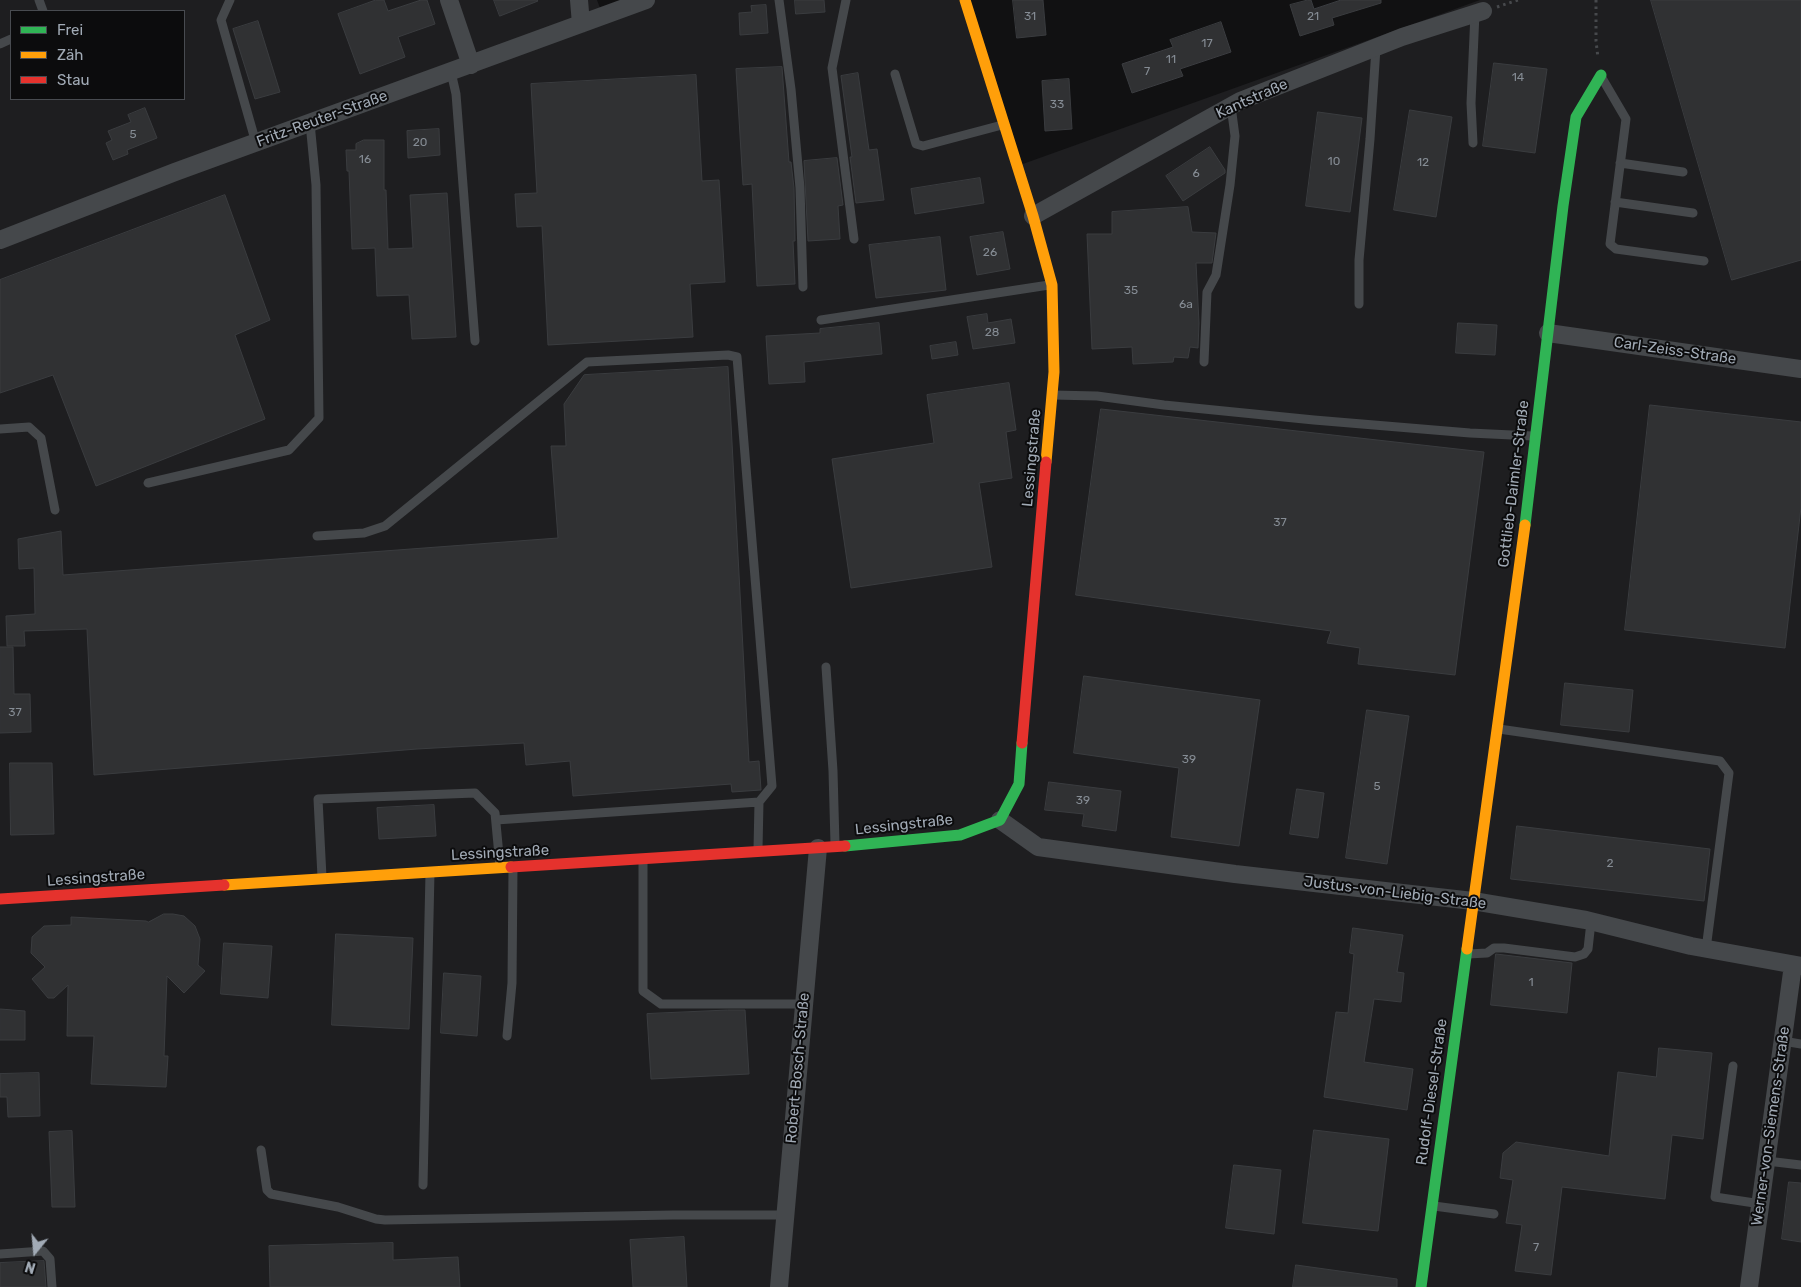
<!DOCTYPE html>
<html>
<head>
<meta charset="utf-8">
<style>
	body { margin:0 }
	#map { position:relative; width:1801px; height:1287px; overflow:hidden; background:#111112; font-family:Rubik,sans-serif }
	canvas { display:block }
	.legend { position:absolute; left:10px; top:10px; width:175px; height:90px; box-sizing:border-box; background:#0c0c0d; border:1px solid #484b50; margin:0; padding:6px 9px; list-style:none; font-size:15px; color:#a1aab5 }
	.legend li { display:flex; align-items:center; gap:10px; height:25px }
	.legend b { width:25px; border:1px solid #484b50 }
	.north { position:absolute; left:10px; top:1227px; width:50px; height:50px; -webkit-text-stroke:4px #0c0c0d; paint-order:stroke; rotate:197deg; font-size:14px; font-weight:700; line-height:20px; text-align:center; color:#a1aab5 }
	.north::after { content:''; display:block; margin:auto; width:18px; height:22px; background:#a1aab5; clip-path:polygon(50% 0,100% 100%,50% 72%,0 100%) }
</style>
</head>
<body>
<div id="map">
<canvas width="1801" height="1287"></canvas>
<ul class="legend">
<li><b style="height:6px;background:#30b455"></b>Frei</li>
<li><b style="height:6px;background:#ff9f0a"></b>Zäh</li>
<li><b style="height:6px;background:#e5322d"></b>Stau</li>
</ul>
<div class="north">N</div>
</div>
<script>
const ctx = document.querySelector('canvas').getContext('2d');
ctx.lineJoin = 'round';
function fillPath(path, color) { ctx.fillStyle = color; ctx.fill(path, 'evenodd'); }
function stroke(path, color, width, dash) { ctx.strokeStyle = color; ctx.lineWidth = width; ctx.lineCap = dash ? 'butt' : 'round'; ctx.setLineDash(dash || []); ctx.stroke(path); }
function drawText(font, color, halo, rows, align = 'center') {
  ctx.font = font + ' Rubik,sans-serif'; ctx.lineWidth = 4; ctx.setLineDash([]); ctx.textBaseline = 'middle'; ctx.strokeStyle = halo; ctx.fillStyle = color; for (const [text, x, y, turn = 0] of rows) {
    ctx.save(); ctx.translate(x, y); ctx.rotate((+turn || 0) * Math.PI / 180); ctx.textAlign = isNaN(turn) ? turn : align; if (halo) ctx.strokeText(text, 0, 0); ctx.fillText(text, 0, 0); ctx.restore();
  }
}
const built = new Path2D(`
	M0 0H597L600 8 625 0H969L1020 165 1480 0H1801V1287H0ZM11 11H184V99H11Z`);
const building = new Path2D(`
	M376 0H384L388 11 421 0H427L435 24 398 37 405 57 360 74 338 14Z
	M494 0H537L538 1 500 16Z
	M795 0H824L825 12 796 14Z
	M1013 0H1043L1046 35 1017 38Z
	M1308 0H1311L1314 9 1341 0H1381V3L1332 18 1334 25 1300 36 1290 5Z
	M1651 0H1801V260L1732 280Z
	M766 5 768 33 740 35 739 13 752 12 751 6Z
	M258 21 280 92 255 99 233 29Z
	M1221 22 1231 52 1180 69 1183 76 1132 93 1122 64 1173 47 1170 40Z
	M1494 63 1547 69 1535 153 1483 146Z
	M782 67 789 162H791L794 188 795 241H793L795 284 757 286 752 184 743 185 736 69Z
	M858 73 869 150 877 149 884 200 856 203 850 157H852L841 76Z
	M696 75 702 181 719 180 725 282 690 284 693 337 548 345 542 226 517 227 515 194 537 193 531 84Z
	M1069 79 1072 129 1045 131 1042 81Z
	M145 108 157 138 127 150 128 154 113 160 106 143 112 140 108 131 131 122 128 115Z
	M1410 110 1452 117 1436 217 1394 210Z
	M1318 112 1362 118 1350 212 1306 206Z
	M439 129 440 155 408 158 407 131Z
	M364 140H384V190H386L388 249 413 248 410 195 447 193 456 337 412 339 409 295 377 296 375 248 352 249 349 171H347L346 150H356V144Z
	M1210 147 1225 170V173L1183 201 1166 176Z
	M837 158 843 205 838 206 840 239 808 241 804 161Z
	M980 178 984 203 915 214 911 189Z
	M225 195 270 320 235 335 265 419 96 486 53 375 0 393V280Z
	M1188 207 1192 232 1216 233 1212 263H1196L1199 323 1198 348 1190 347 1188 358 1174 357 1173 362 1133 364 1132 347 1092 349 1087 234H1112V212Z
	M1003 232 1010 269 977 275 970 237Z
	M940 237 946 290 876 298 869 245Z
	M987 314 988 323 1011 319 1015 343 973 349 967 317Z
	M879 323 882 354 804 362 805 382 769 384 766 336 820 333V329Z
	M1458 323 1497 325 1495 355 1456 353Z
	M956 342 958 355 932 359 930 346Z
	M728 367 749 762 759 761 761 790 732 792 731 784 573 796 570 761 526 765 524 743 417 749 94 775 87 629 24 631 25 646H7L6 616 35 614 34 568 19 569 18 539 61 531 63 575 558 538 551 446H566L564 404 584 375Z
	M1009 383 1016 430 1006 432 1012 478 979 483 992 567 851 588 832 459 934 443 927 395Z
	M1650 405 1801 422V507L1785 648 1625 630Z
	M1101 409 1484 452 1455 675 1358 664 1360 648 1327 643 1331 631 1076 595Z
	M0 647H13L14 694H30L31 732 0 733Z
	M1084 676 1260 700 1239 846 1171 837 1179 768 1074 753Z
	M1565 683 1633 690 1629 732 1561 725Z
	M1367 710 1409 716 1387 864 1346 858Z
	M10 763H52L54 834 11 835Z
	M1049 782 1121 791 1116 831 1082 826 1084 814 1045 810Z
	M1297 789 1324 793 1318 838 1290 834Z
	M434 805 436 836 379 839 377 808Z
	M1517 826 1710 849 1704 901 1511 879Z
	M164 914H173L184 916 195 926 200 939 198 965 205 971 184 993 167 976 164 1056H168L166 1087 91 1084 94 1036H67L68 985 54 998H48L32 979 45 967 31 953 32 937 44 926 71 925V917L146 921 148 922Z
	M1353 928 1403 935 1397 972 1404 973 1401 1002 1374 999 1364 1062 1413 1069 1407 1110 1324 1097 1336 1012 1348 1013 1354 954 1350 953Z
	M336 934 413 938 409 1029 332 1025Z
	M224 943 272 946 268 998 221 994Z
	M1496 954 1572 963 1567 1013 1491 1005Z
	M444 973 481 976 477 1036 441 1033Z
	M0 1009 25 1011V1040H0Z
	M728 1010H745L749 1074 651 1079 647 1014Z
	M1659 1048 1712 1053 1703 1139 1672 1135 1665 1199 1562 1187 1551 1275 1515 1271 1522 1225 1506 1223 1513 1180 1500 1178 1503 1153 1516 1142 1609 1156 1618 1072 1656 1077Z
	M39 1073 40 1116 8 1117 7 1097H0V1074Z
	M1314 1130 1389 1139 1378 1231 1303 1223Z
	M72 1131 75 1207H52L49 1132Z
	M1234 1165 1281 1170 1274 1234 1226 1228Z
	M1789 1182 1801 1183V1242L1782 1239Z
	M684 1237 687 1287H633L630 1240Z
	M393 1243V1260L458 1257 460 1287H270L269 1246Z
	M44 1261 46 1287H0V1263Z
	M1296 1265 1397 1279V1287H1293Z`);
const path = new Path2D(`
	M1596 0V41L1598 58
	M1497 7 1518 0`);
const lane = new Path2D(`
	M39 0 43 11
	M230 0 221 20 256 143
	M779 0 791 89 800 188 803 287
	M846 0 832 68 854 239
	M0 44 11 39
	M451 72 456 94 475 341
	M895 74 916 144 923 146 1002 125
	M1602 78 1626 119 1610 244 1616 249 1704 261
	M1473 143 1471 103 1475 13
	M1620 163 1683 172
	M1615 202 1693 213
	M1359 304V260L1370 139 1376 48
	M821 320 1049 285
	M1204 362 1207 292 1216 275 1230 185 1235 136 1231 106
	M1053 395 1097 396 1164 405 1314 420 1470 433 1533 436
	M0 429 29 427 41 438 55 510
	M148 483 289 450 319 418 316 185 310 123
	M317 536 364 533 385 526 587 362 728 355 737 357 772 786 759 802 758 849
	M826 667 833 771 835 844
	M1499 729 1720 761 1729 773 1706 949
	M496 820 759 802
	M643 860V991L661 1004H804
	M322 877 318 799 475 793 495 813 500 866
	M1468 954 1487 953 1494 948H1504L1575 957 1584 954 1588 949 1591 922
	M507 1036 512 983 513 868
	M1783 1041 1801 1044
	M1733 1066 1715 1197 1761 1204
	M261 1150 267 1190 271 1194 338 1207 376 1219 385 1220 673 1215H785
	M1767 1161 1801 1165
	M423 1185 430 873
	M1434 1206 1494 1214
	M0 1254 43 1251 50 1259 52 1287`);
const street = new Path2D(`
	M449 0 471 65
	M579 0 581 24
	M1033 216 1240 101 1402 37 1483 11
	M0 240 175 172 646 0
	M1548 333 1801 369
	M1000 820 1038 847 1235 874 1473 901 1586 920 1691 946 1801 966
	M779 1287 818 848
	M1749 1287 1793 965`);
const fast = new Path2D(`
	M1525 525 1563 206 1576 117 1601 75
	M845 846 960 835 1000 820 1019 784 1022 743
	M1421 1287 1467 949`);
const slow = new Path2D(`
	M965 0 1033 216 1052 285 1054 372 1046 462
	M224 885 511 867
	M1467 949 1525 525`);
const jam = new Path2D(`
	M1022 743 1046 462
	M511 867 845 846
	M0 899 224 885`);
const numberNames = [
	["31",1030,17],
	["21",1313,17],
	["17",1207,44],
	["11",1171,60],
	["7",1147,72],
	["14",1518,78],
	["33",1057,105],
	["5",133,135],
	["20",420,143],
	["16",365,160],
	["10",1334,162],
	["12",1423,163],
	["6",1196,174],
	["26",990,253],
	["35",1131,291],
	["6a",1186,305],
	["28",992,333],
	["37",1280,523],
	["37",15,713],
	["39",1189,760],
	["5",1377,787],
	["39",1083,801],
	["2",1610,864],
	["1",1531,983],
	["7",1536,1248]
];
const streetNames = [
	["Kantstraße",1252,99,-24],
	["Fritz-Reuter-Straße",322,119,-20],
	["Carl-Zeiss-Straße",1675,351,8],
	["Lessingstraße",1032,458,-85],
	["Gottlieb-Daimler-Straße",1514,484,-83],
	["Lessingstraße",904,825,-6],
	["Lessingstraße",500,853,-3],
	["Lessingstraße",96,878,-4],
	["Justus-von-Liebig-Straße",1395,893,7],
	["Robert-Bosch-Straße",798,1068,-85],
	["Rudolf-Diesel-Straße",1432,1092,-82],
	["Werner-von-Siemens-Straße",1771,1126,-82]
];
fillPath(built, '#1e1e20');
fillPath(building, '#303133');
stroke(building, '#3a3c3f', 1);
stroke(path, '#47494c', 3, [2.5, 4]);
stroke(lane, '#45484b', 9);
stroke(street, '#45484b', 18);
stroke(fast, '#30b455', 11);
stroke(slow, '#ff9f0a', 11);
stroke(jam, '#e5322d', 11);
drawText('12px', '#858c94', null, numberNames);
drawText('15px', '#a1aab5', '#0c0c0d', streetNames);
</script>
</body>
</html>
